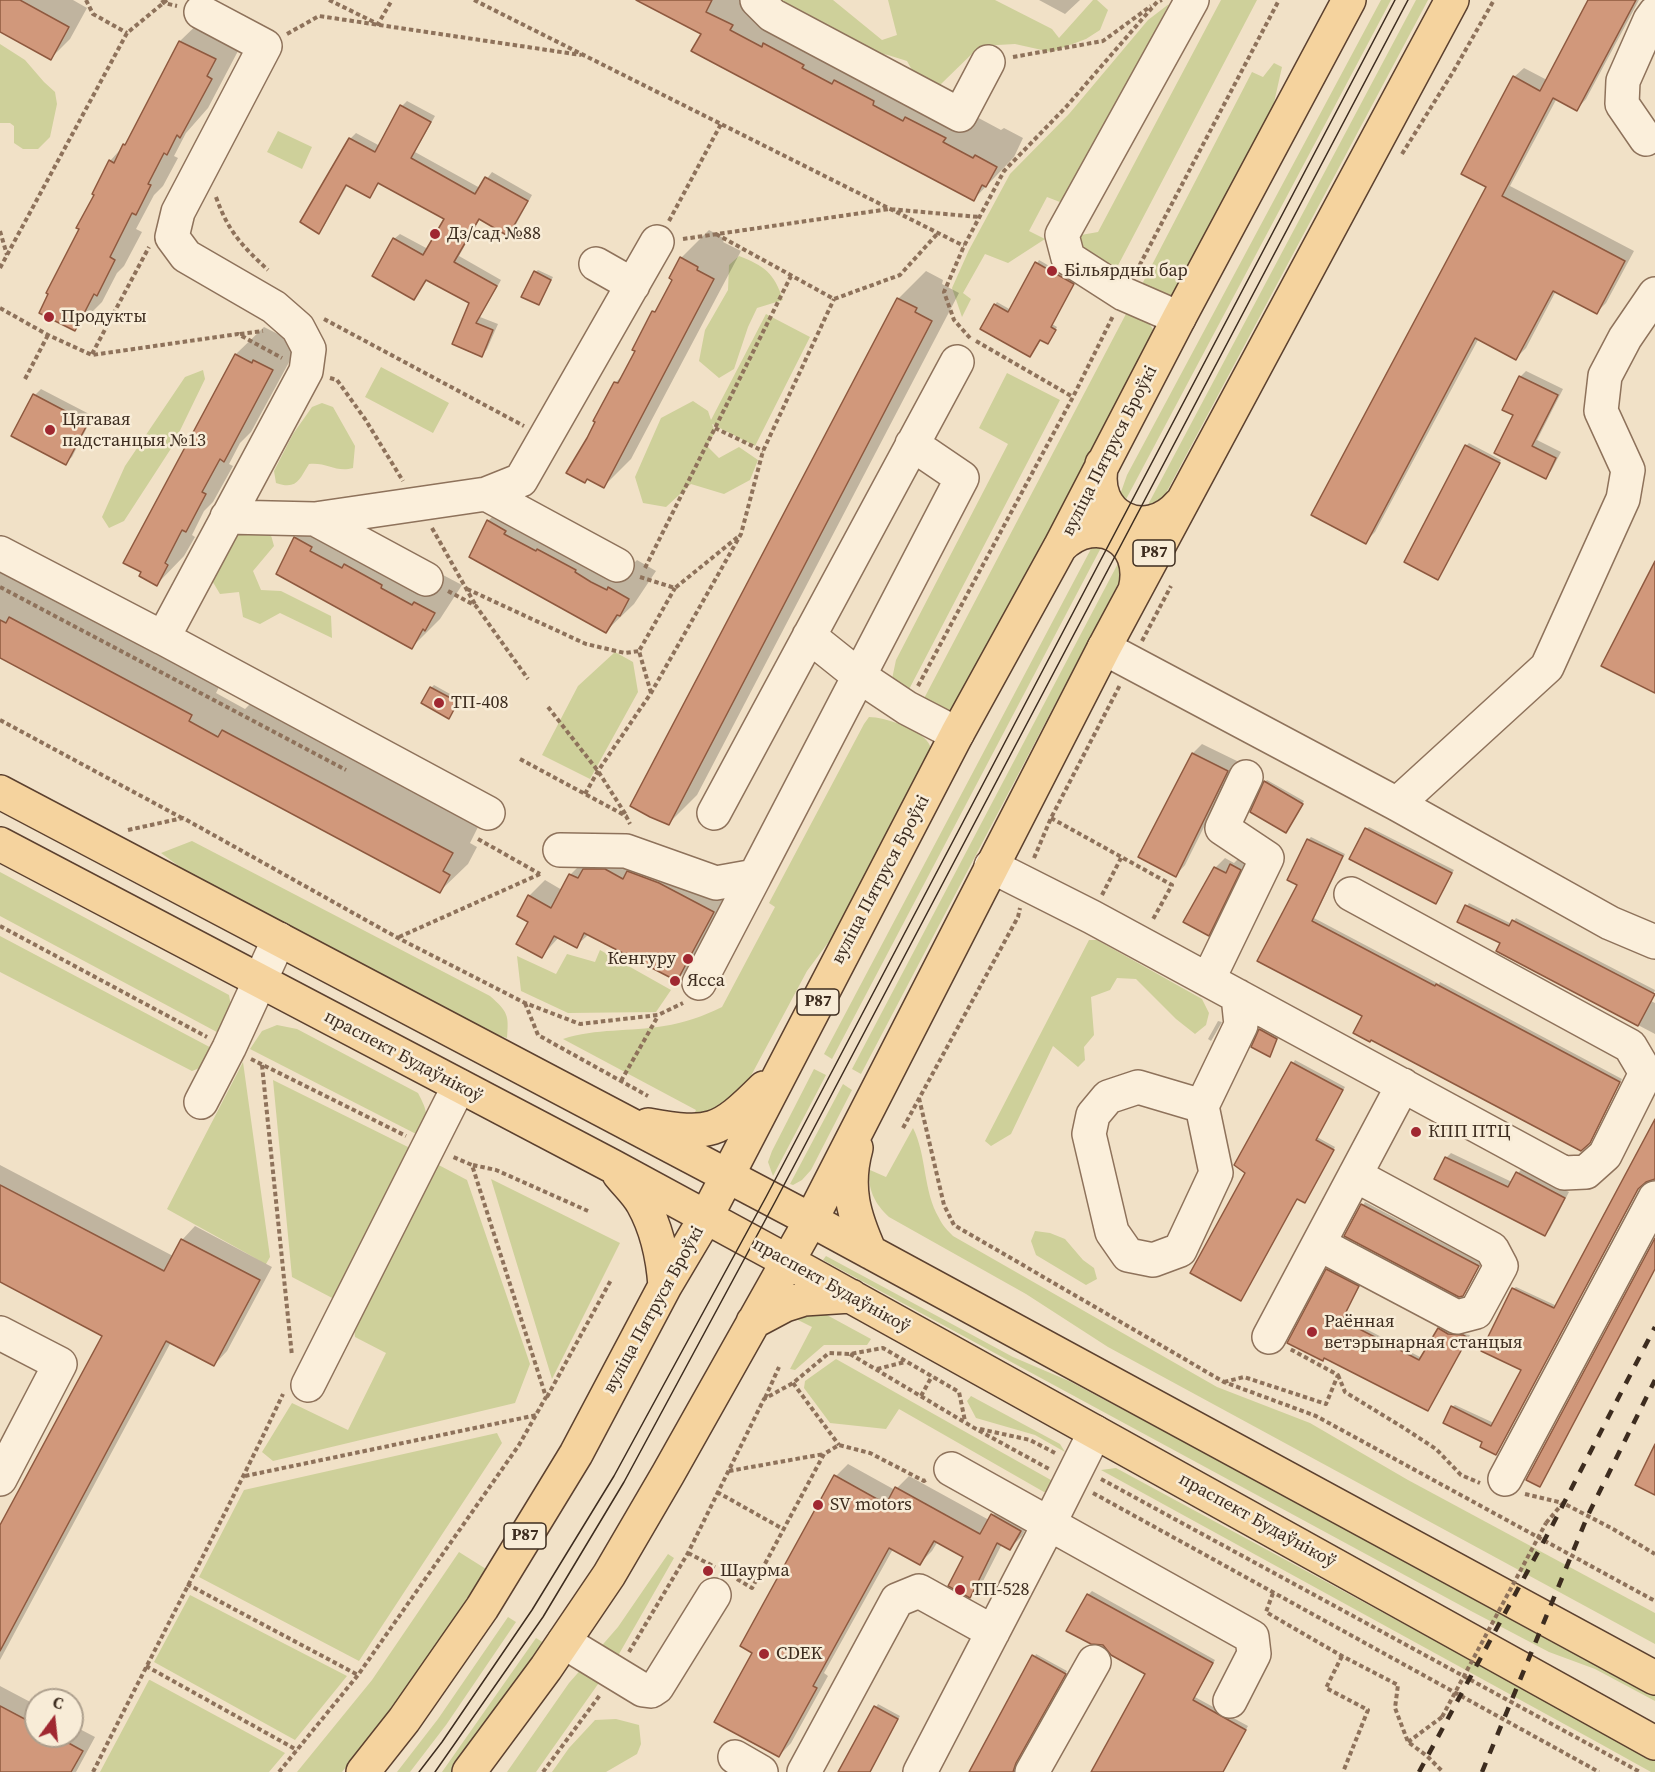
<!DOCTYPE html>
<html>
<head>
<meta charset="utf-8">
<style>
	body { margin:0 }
	#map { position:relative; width:1655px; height:1772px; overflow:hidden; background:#f1e1c7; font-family:"Source Serif 4",serif }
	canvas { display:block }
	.north { position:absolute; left:24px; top:1688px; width:60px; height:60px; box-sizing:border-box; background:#f8ecd7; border:2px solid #ad9f8d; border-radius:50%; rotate:15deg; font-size:16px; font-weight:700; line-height:24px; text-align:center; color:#3d2c1f }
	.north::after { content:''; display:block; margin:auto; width:21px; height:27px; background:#a02831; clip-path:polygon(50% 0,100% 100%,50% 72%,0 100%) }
</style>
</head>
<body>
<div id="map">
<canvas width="1655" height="1772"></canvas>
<div class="north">С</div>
</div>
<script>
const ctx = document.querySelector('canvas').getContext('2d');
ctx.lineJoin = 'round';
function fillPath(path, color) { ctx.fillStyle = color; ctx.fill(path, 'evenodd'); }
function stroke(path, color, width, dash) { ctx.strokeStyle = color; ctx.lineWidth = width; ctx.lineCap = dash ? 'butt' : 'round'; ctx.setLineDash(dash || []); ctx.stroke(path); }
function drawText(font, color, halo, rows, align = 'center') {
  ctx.font = font + ' "Source Serif 4",serif'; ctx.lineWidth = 5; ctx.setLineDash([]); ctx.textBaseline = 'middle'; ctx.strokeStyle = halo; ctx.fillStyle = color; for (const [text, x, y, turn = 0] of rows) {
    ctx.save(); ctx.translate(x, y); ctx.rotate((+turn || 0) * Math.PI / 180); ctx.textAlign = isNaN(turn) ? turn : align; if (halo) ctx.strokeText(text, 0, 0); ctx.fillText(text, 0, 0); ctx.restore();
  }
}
const green = new Path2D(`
	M777 0H833L882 40 897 35 888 0H995L1052 29 1059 38 1093 0H1097L1108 10 1100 30 1086 39 1051 52 1015 44 980 46 940 85 917 79 907 61 888 55 860 50Z
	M1221 0H1257L1113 275 1076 247 1081 235 1098 232Z
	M1381 0H1391L1123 505 1121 492 1127 475Z
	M1416 0H1428L1157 510 1142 516Z
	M1169 4 1065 204 1047 197 1029 231 1045 239 1008 263 985 254 963 293 971 299 962 317 952 288 969 250 1010 174 1069 114 1148 20Z
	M0 44 25 60 44 82 55 92 57 104 50 137 38 149H23L14 143V126L10 123H0Z
	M1274 63 1282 67 1271 116 1171 300 1140 288 1252 72 1263 77Z
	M278 131 312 147 302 169 267 152Z
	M739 256C764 266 774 272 783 300L757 308 748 327 734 369 719 378 699 361 705 330 728 290 729 265Z
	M1127 312 1149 323 1154 331 961 710 948 716 919 708Z
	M766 314 810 337 755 446 712 424 715 432 707 446 719 458 739 447 758 460 750 480 724 494 691 484 666 507 643 503 635 477 661 418 693 401 708 411 711 420Z
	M381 367 449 403 433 433 365 397Z
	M203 370 205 379 172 447 124 521 109 528 102 517 125 466 185 377Z
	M1007 373 1060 400 905 697 892 679 896 660 1008 444 979 428Z
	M322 403 333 407 355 446 353 468C336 473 327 462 309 464 299 480 297 490 276 483L274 471 293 434 312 407Z
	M268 524 274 546 253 571 261 590 281 591 331 616 332 638 280 613 260 624 243 617 239 592 220 594 211 579 234 527Z
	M1104 542 832 1059 824 1054 1092 547Z
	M1124 552 1129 563 861 1074 852 1069Z
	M615 652 633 662 638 692 590 779 542 755 578 686Z
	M869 717C884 717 925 730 930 746 932 750 931 756 932 761L842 924 807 971 738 1100 687 1129 696 1110 563 1039C596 1028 630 1032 664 1026 684 1023 704 1016 722 1007L775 907 769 903 864 724Z
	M192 841 490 996C508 1012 509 1015 507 1038L451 1020 180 867 161 853Z
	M0 872 229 995 232 1011 228 1038 0 916Z
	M0 936 219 1052 205 1066 192 1071 0 972Z
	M1089 940H1097L1202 999 1209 1013 1206 1025 1195 1034 1176 1019 1136 979 1117 978 1110 990 1091 997 1094 1035 1084 1047 1085 1060 1078 1067 1053 1046 1011 1134 991 1146 985 1141Z
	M600 950 671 990 656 1012 568 1013 521 991 517 956 556 974 567 954 595 962Z
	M277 1025 297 1029 418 1093C428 1112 429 1117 420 1136L250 1049 262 1031Z
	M243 1062 270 1257 266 1264 167 1209Z
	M814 1069 826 1075 773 1176 768 1162 772 1151Z
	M273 1080 412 1149 336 1300 292 1277Z
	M843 1084 852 1090 811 1170 802 1180 793 1185 790 1184Z
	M913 1128C927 1156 923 1191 939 1218 942 1225 948 1231 953 1236L1217 1387 1310 1423 1408 1480 1655 1613V1644L1108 1347 1026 1294 889 1217C875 1204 867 1189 870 1170L886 1177Z
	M433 1162 467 1180 530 1364 515 1403 273 1461 262 1452 292 1403 348 1430 386 1353 355 1337 353 1318Z
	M491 1179 620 1243 552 1379Z
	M1035 1231 1050 1233 1065 1239 1083 1260 1094 1268 1097 1279 1086 1285 1036 1255 1031 1241Z
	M826 1256 1013 1357 1069 1381 1655 1692V1701L1595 1669 1549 1652 1471 1611 823 1260Z
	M809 1312 825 1314 871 1339 867 1345H824L795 1370 790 1369 812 1327 796 1319Z
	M836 1359 1058 1484 1053 1493 1044 1492 899 1409 886 1429 830 1423 804 1388 805 1381Z
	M971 1396 1060 1444 1065 1452 1035 1435 976 1418 967 1401Z
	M497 1433 502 1443 359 1661 199 1577 244 1490Z
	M1116 1468 1655 1760V1772H1651L1597 1742 1101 1470Z
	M459 1552 486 1569 401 1700 342 1772H297L372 1680Z
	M668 1554 674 1558 615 1661 598 1650 618 1627Z
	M190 1595 347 1676 295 1740 154 1662Z
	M508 1617 516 1622 446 1725 410 1772H397L438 1719Z
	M536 1638 544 1643 453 1772H442Z
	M584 1666 603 1677 536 1772H507L569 1683Z
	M149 1680H150L285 1753 269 1772H100Z
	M616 1719 639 1725 641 1744 637 1754 606 1772H552L569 1748 595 1720Z`);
const shadow = new Path2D(`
	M0 0H73L87 8 70 39 50 59 0 30Z
	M640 0H758L1001 130 1004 128 1023 138 1014 157 974 199 703 33Z
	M1039 0H1080L1065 14Z
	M1590 0H1639L1586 99 1577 109 1557 98 1510 186 1634 251 1606 303 1597 312 1556 291 1526 348 1516 358 1479 338 1375 532 1365 542 1488 187 1514 77 1524 68 1547 80Z
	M208 14 242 32 233 49 238 51 208 108 186 133 174 156 178 158 163 186 154 195 136 229 142 232 124 266 117 273 102 302 75 329 81 229 96 194 110 161 128 141 180 41Z
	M407 101 435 116 415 152 480 188 492 172 532 195 514 228 508 234 480 218 459 256 501 280 480 317 498 324 487 349 482 355 471 303 428 279 414 298 394 239 400 234 428 249 446 218 380 182 370 196 348 184 324 226 319 232 350 139 356 133 380 146 402 106Z
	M709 230 725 239 723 242 741 251 631 459 604 486 588 478V439L616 382 624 374 637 351 634 349 654 312 661 304 674 280 681 258Z
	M1039 260 1075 281 1052 324 1057 327 1050 340 995 305 997 302 1011 310Z
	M538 270 553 277 541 301 535 272Z
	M926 271 943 280 942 284 959 293 697 795 669 823 898 299Z
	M264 327 280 335 282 333 300 342 251 432 240 443 229 464 233 466 213 502 204 511 192 535 195 537 184 556 157 584 143 571 125 562 236 354Z
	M1526 371 1563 389 1537 440 1561 452 1551 471 1546 477 1515 415 1520 377Z
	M41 389 93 416 72 457 65 463 35 395Z
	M1469 443 1501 460 1438 579 1466 446Z
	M516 494 619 554 635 562 637 560 656 571 634 604 606 631 488 521Z
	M323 510 440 578 443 575 462 585 440 619 412 647 295 538Z
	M0 571 219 687 216 693 245 709 251 703 479 825 470 843 477 847 468 864 440 891 0 656Z
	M434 685 459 699 451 714 431 688Z
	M1202 744 1237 761 1185 865 1176 875 1140 857 1193 753Z
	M1267 780 1304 801 1289 828 1265 782Z
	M1369 827 1454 870 1436 903 1366 829Z
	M1311 837 1345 854 1314 918 1439 984 1440 982 1622 1079 1592 1139 1581 1150 1364 1015 1259 960 1299 884 1308 840Z
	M601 854 729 896 693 964 677 980 589 934 576 946 559 937 542 956 530 922 529 896 545 880 562 890 570 875 586 859Z
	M1241 856 1249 860 1218 924 1208 934 1185 922 1215 868 1225 858 1234 863Z
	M1469 903 1512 924 1516 918 1655 990 1651 1001 1655 1003V1034L1498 951 1502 942 1467 906Z
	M1218 1021 1222 1022 1211 1041 1208 1039Z
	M1263 1027 1279 1036 1270 1055 1260 1030Z
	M1295 1060 1345 1087 1317 1137 1335 1147 1307 1198 1298 1197 1244 1296 1247 1173 1236 1165Z
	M1655 1122V1178L1641 1185 1496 1454 1452 1407 1455 1405 1494 1423 1523 1369 1513 1289 1516 1287 1557 1306Z
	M1451 1153 1512 1182 1522 1168 1569 1192 1550 1229 1545 1234 1446 1158Z
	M0 1165 173 1256 182 1240 195 1226 272 1267 227 1351 214 1365 171 1342 0 1660V1528L104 1335 0 1281Z
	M1365 1202 1481 1263 1466 1292 1463 1295 1346 1235Z
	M1330 1267 1361 1284 1343 1317 1422 1358 1442 1327 1451 1332 1470 1335 1428 1410 1325 1356 1328 1270Z
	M848 1464 895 1490 909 1476 989 1520 1004 1503 1032 1518 1022 1536 1010 1548 1002 1544 982 1583 969 1596 965 1556 938 1541 932 1551 920 1563 893 1549 824 1673 828 1676 791 1743 779 1756 754 1652 836 1476Z
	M1092 1591 1215 1660 1195 1697 1248 1726 1223 1772H1093L1147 1673 1088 1595Z
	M1036 1654 1067 1671 1018 1759 1013 1772H982Z
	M0 1686 36 1705V1736H72V1725L95 1737 76 1772H0Z
	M878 1704 900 1716 869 1772H840Z`);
const building = new Path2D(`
	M0 0H20L69 27 51 60 0 32Z
	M636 0H712L706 12 733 25 730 30 762 47 763 43 804 65 802 68 832 84 834 80 874 101 873 105 903 121 905 117 946 138 943 142 973 158 975 155 997 167 986 187 982 185 974 201 691 51 701 34Z
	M1588 0H1636L1577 111 1553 98 1502 196 1625 261 1597 314 1553 291 1516 360 1475 338 1366 544 1311 515 1486 187 1461 174 1513 76 1540 91Z
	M179 41 216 59 207 76 212 79 180 138 177 135 167 155 164 153 148 184 151 185 136 215 132 213 110 257 115 260 97 296 94 294 75 331 39 313 48 294 46 293 79 229 76 228 94 195 92 194 109 160 114 163 123 144 125 145Z
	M400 105 431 122 411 158 475 194 485 177 528 201 508 236 479 219 454 262 497 286 476 323 493 330 482 357 452 344 469 303 426 280 414 300 372 276 393 238 423 255 444 219 378 183 370 198 346 185 319 234 300 222 349 138 375 152Z
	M680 257 698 267 697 270 714 279 604 488 587 479 585 483 566 473 587 438 595 422 593 421 614 382 618 383 635 351 632 350 652 311 655 312 672 280 669 278Z
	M1035 262 1074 284 1051 327 1056 330 1048 344 1040 340 1030 357 980 329 994 304 1008 312Z
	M534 271 551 280 539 305 521 297Z
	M897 298 917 308 915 312 932 321 669 825 650 817 630 806Z
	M235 354 252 363 253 360 273 370 224 462 220 459 202 492 206 494 186 532 182 530 165 563 168 565 157 586 139 576 141 572 123 563Z
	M1519 376 1558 395 1532 446 1556 458 1546 479 1494 453 1513 415 1502 410Z
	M33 394 88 423 66 465 11 436Z
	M1465 445 1500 463 1438 580 1404 562Z
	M487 520 506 531 504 534 536 551 537 549 576 570 575 572 591 582 607 590 608 587 629 599 620 616 617 615 606 633 469 557Z
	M294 537 312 547 310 551 342 568 344 564 382 585 381 588 412 605 414 602 435 613 425 631 423 629 412 649 276 574Z
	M1655 561V693L1601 666Z
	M9 617 192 715 189 721 218 737 222 730 453 853 443 871 450 875 440 893 0 658V620L6 623Z
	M430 687 458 702 449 719 421 703Z
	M1192 753 1228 771 1176 877 1138 857Z
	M1264 781 1303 804 1286 833 1250 812Z
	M1365 828 1452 873 1436 904 1349 859Z
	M1307 839 1343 856 1312 921 1435 986 1436 984 1620 1082 1590 1143 1581 1151 1371 1040 1370 1042 1353 1033 1362 1016 1257 961 1297 885 1287 880Z
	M1230 864 1241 870 1209 936 1183 922 1214 867 1226 873Z
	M583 869H605L623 879 627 871 659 883 714 912 677 981 584 933 577 948 554 936 542 958 516 944 528 922 517 916 528 895 551 908 569 874 578 878Z
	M1465 905 1509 926 1512 920 1655 994 1638 1026 1496 951 1500 943 1457 922Z
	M1259 1029 1277 1039 1270 1057 1251 1047Z
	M1291 1062 1343 1090 1316 1140 1334 1150 1305 1203 1297 1199 1241 1301 1190 1273 1245 1173 1234 1165Z
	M1655 1119V1179L1646 1182 1638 1189 1496 1455 1480 1447 1482 1442 1443 1423 1451 1406 1491 1426 1521 1370 1481 1351 1512 1288 1554 1308Z
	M1445 1157 1508 1187 1516 1172 1565 1198 1545 1236 1434 1179Z
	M0 1185 164 1271 181 1239 260 1280 214 1366 166 1341 0 1651V1525L102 1336 0 1282Z
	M1361 1204 1479 1266 1463 1296 1459 1297 1344 1236Z
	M1655 1238V1269L1540 1487 1526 1480Z
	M1326 1269 1359 1286 1342 1320 1419 1360 1438 1328 1448 1334 1463 1335 1468 1338 1428 1411 1324 1358 1323 1361 1287 1343Z
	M1655 1444V1495L1635 1485Z
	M834 1475 886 1504 895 1487 980 1534 991 1514 1021 1531 1010 1550 997 1543 970 1598 948 1586 963 1557 934 1541 920 1565 889 1548 813 1686 817 1688 779 1757 714 1722 752 1653 740 1646Z
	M1087 1594 1213 1663 1193 1700 1246 1730 1223 1772H1091L1145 1674 1111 1655 1103 1645 1091 1644 1066 1631Z
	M1032 1655 1066 1674 1016 1763 1013 1772H969Z
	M0 1706 36 1725V1736H56L83 1751 71 1772H0Z
	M874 1706 898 1719 870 1772H838Z`);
const path = new Path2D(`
	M86 0 93 14 127 33
	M162 0 164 3 177 6
	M329 0 378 24 392 0
	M474 0 964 246
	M287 34 319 16 581 55
	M1013 57 1103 41 1151 6
	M1402 154 1453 72 1494 0
	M216 197C228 231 242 246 268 270
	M669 221 721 124
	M0 231 7 255
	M716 234 834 299 900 275 938 233
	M683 239 889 209 979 217
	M0 268 127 33 167 0
	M1136 272 1279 0
	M0 308 48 335 92 355 238 334 282 358
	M324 319 524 426
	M240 334 263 331
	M970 338 954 320 944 292 964 246 1004 171 1066 107 1157 2 1162 0
	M976 341 1073 397
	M92 354 149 247
	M330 378 337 380 365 419 403 481
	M25 379 48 335
	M715 428 763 451
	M432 528 476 606
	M645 568 791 276
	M640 577 675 588 739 536
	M0 587 346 770
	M467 589 586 644 625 653 639 651
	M448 591 476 606 528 679
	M1142 641 1171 586
	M918 686 1073 397 1113 316
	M651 693 639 651 675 588
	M548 707 598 771 626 815
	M0 720 182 818
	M520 759 626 816 630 824
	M585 794 598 771 651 693 741 534 763 451 834 299
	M1051 818 1172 885 1152 921
	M128 830 183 818 398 938 525 1003 580 1024 658 1015 683 1003
	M478 839 540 874
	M1034 858 1051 818 1120 685
	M1102 895 1121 858
	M0 926 207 1037
	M399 937 540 874
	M525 1003 538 1035 648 1096
	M251 1059 406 1136
	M262 1065 292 1356
	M621 1081 658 1016
	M919 1098 944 1205 954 1225 1224 1382 1316 1416 1655 1601
	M903 1128 1018 917 1020 908
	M473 1165 496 1170 588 1211
	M850 1354 976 1429 1049 1469
	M877 1369 905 1362
	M1338 1375 1345 1392 1404 1428 1436 1449 1461 1475 1480 1483
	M1224 1382 1244 1377 1326 1404 1338 1375 1290 1349
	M793 1383 839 1445
	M921 1396 932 1376
	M547 1397 611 1280
	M765 1398 779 1367
	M980 1429 1030 1440 1055 1453
	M729 1471 824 1454
	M245 1476 537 1415
	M1101 1479 1640 1772
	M717 1492 783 1529
	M1093 1493 1599 1772
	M1525 1494 1563 1503
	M1546 1523 1563 1503 1613 1529 1655 1554
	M688 1553 715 1567
	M737 1579 752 1588 824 1454 839 1445 870 1453 924 1481 928 1479
	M187 1584 358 1675
	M1273 1593 1266 1612 1342 1656 1398 1685 1395 1708 1408 1742 1427 1756 1443 1772
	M629 1652 688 1553 764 1399 793 1383 829 1353 850 1354 883 1348 959 1392 965 1421
	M1342 1656 1326 1688 1368 1710 1343 1772
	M146 1666 297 1750
	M1408 1742 1442 1717
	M93 1772C156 1646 223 1521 283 1394
	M279 1772 358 1675 519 1445 546 1397 472 1165 451 1156
	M543 1772 600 1695`);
const minor = new Path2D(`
	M757 0 772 15 960 115 988 62
	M1646 139 1622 104 1623 81 1650 20 1655 13
	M596 264 633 285
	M1179 318 1124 294 1068 258 1062 235 1192 0
	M486 494 617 565
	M227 517 315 519 486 494 521 480 657 242
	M315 519 426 579
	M0 553 163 638 306 371 309 349 298 328 274 307 186 256 172 237 178 212 265 46 201 12
	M809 636 859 676 907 708 957 734
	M163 638 488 813
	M1104 648 1397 804 1610 923 1655 942
	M1397 804 1547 667 1623 499 1628 470 1601 411 1605 376 1625 338 1655 294
	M714 813 957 362
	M560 850 626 851 716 883 755 876 962 478 912 444
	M991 866 1092 917 1564 1173 1586 1172 1605 1155 1646 1073 1630 1046 1351 894
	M1208 980 1267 858 1222 828 1246 777
	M699 983 755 876
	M201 1102 229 1048 279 939
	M1202 1106 1216 1173 1180 1250 1153 1260 1128 1255 1112 1232 1089 1134 1093 1115 1108 1097 1138 1087 1202 1106 1241 1025 1238 996
	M1319 1244 1457 1317 1476 1312 1501 1266 1492 1249 1355 1175
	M0 1333 60 1364 0 1479
	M1269 1337 1403 1085
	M308 1385 459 1086
	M951 1469 1252 1637 1254 1654 1230 1701
	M1505 1479 1655 1198
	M564 1642 643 1690 651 1691 657 1687 714 1595
	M735 1757 761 1772
	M804 1772 897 1600 919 1591 993 1632
	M920 1772 1049 1524 1095 1432
	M1032 1772 1094 1662`);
const major = new Path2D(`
	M1102 464C1089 516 1146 544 1180 504
	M1060 547C1097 510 1148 540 1135 590
	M0 792 811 1220 1655 1678
	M0 844 612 1166 787 1261 1655 1743
	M648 1125C710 1136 719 1133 764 1088
	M856 1148C845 1188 854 1216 870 1252
	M619 1174C627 1184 637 1193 643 1204 657 1229 663 1258 665 1286
	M753 1322 785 1305 804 1299 851 1296
	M363 1772 404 1720 482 1608 576 1454 665 1286 706 1217 957 734 1060 547 1179 318 1349 0
	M469 1772 546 1668 609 1575 668 1474 811 1220 1104 648 1452 0`);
const tram = new Path2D(`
	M419 1772 442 1742 532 1610 614 1476 766 1197 1395 0
	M435 1772 543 1617 624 1482 775 1202 1408 0`);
const rail = new Path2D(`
	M1419 1772 1552 1526 1655 1327
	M1482 1772 1588 1515 1655 1380`);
const pathBridge = new Path2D(`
	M1442 1717 1546 1523`);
const markers = [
	[435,234,6,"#a02831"],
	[1052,271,6,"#a02831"],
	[49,317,6,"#a02831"],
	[50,430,6,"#a02831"],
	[439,703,6,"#a02831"],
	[688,959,6,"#a02831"],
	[675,981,6,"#a02831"],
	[1416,1132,6,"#a02831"],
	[1312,1332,6,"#a02831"],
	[818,1505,6,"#a02831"],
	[708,1571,6,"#a02831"],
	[960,1590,6,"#a02831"],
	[764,1654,6,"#a02831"]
];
const shields = [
	[1154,553,42],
	[818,1002,42],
	[525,1536,42]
];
const shieldNames = [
	["Р87",1154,553],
	["Р87",818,1002],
	["Р87",525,1536]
];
const poiNames = [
	["Дз/сад №88",447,234],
	["Більярдны бар",1064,271],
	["Продукты",61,317],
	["Цягавая",62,420],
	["падстанцыя №13",62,441],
	["ТП-408",451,703],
	["Кенгуру",676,959,"right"],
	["Ясса",687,981],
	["КПП ПТЦ",1428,1132],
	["Раённая",1324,1322],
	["ветэрынарная станцыя",1324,1343],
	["SV motors",830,1505],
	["Шаурма",720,1571],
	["ТП-528",972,1590],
	["CDEK",776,1654]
];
const streetNames = [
	["вуліца Пятруся Броўкі",1110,451,-63],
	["вуліца Пятруся Броўкі",881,880,-62],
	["праспект Будаўнікоў",403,1057,28],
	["праспект Будаўнікоў",831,1286,29],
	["вуліца Пятруся Броўкі",654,1310,-61],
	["праспект Будаўнікоў",1257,1521,29]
];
fillPath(green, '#ced09a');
fillPath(shadow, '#0003');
fillPath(building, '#d1987b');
stroke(building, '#8e593f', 1.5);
stroke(minor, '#8e725b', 36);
stroke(major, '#5c412f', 36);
stroke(path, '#8e725b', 4, [4.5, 3]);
stroke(minor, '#fbefdb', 33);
stroke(major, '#f5d39e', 33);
stroke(tram, '#3d2c1f', 1.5);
stroke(rail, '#3d2c1f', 4.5, [10, 10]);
stroke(pathBridge, '#8e725b', 4, [4.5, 3]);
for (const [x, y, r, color] of markers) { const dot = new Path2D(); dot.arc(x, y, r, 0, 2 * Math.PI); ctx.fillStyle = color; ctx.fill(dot); stroke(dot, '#f8ecd7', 2); }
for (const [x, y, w] of shields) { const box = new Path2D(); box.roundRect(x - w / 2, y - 13, w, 26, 4.5); ctx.fillStyle = '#f8ecd7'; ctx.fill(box); stroke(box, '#3d2c1f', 1.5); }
drawText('bold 16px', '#3d2c1f', null, shieldNames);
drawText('18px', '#3d2c1f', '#f8ecd7', poiNames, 'left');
drawText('18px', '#3d2c1f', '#f8ecd7', streetNames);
</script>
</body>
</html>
